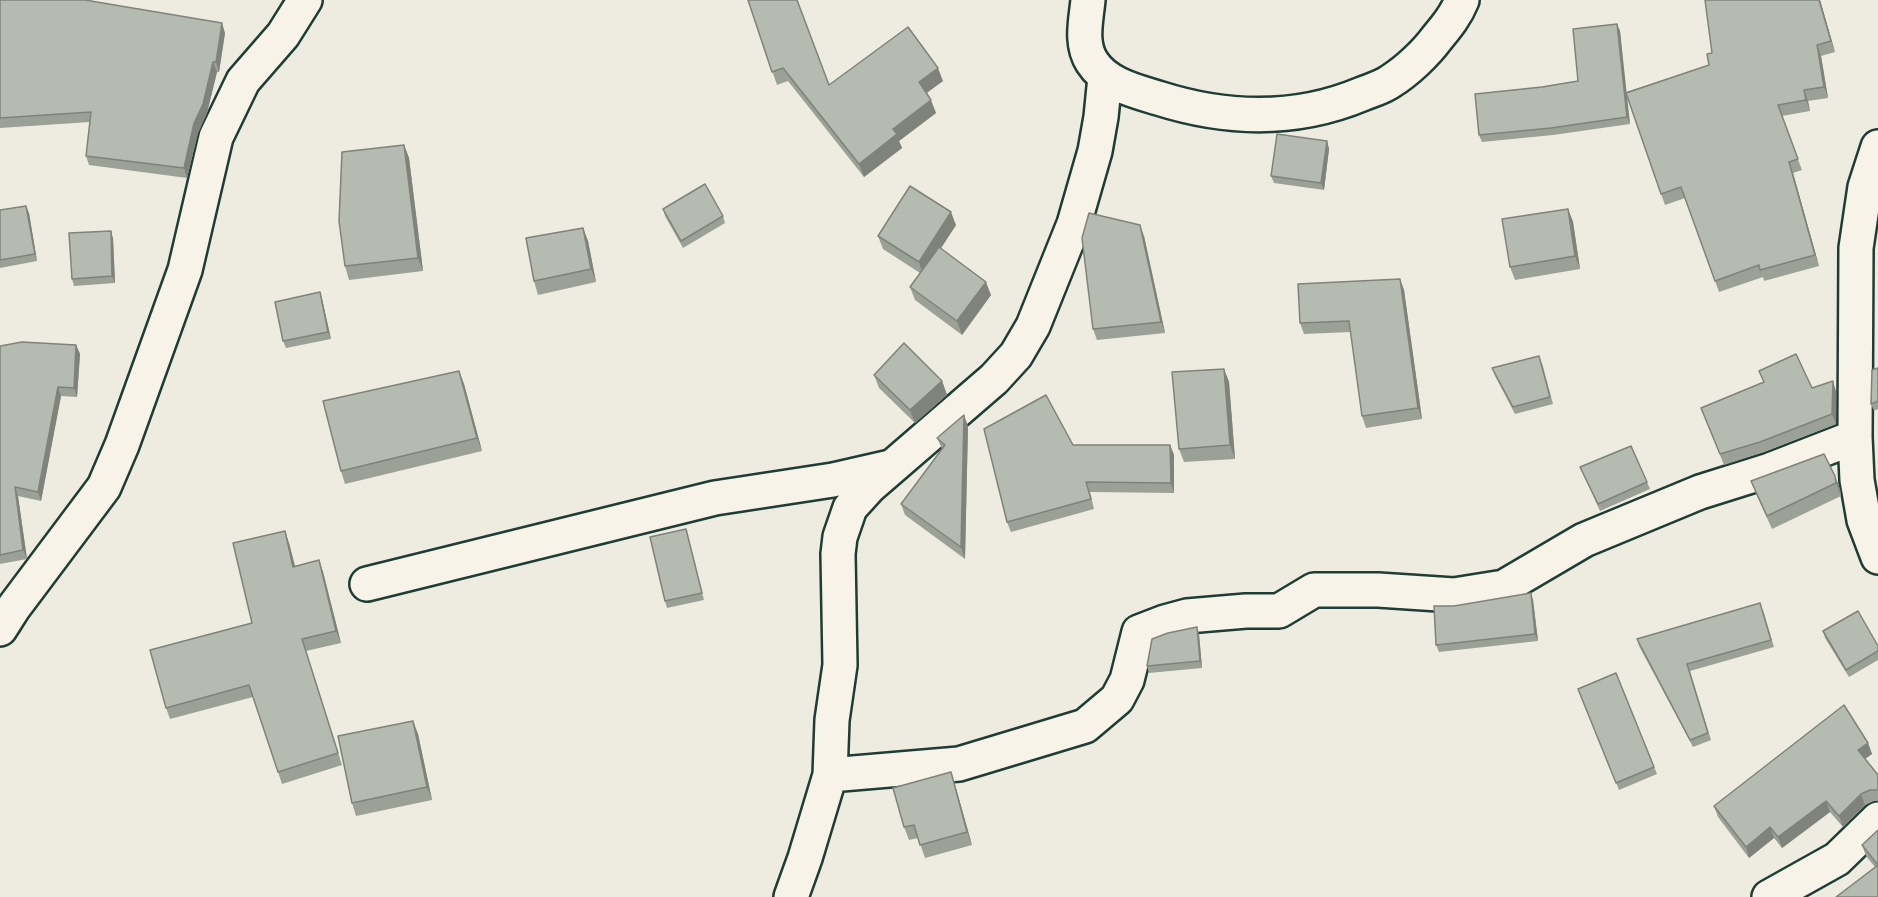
<!DOCTYPE html>
<html>
<head>
<meta charset="utf-8">
<style>
	body { margin:0 }
	canvas { display:block; background:#eeece1 }
</style>
</head>
<body>
<canvas width="1878" height="897"></canvas>
<script>
const ctx = document.querySelector('canvas').getContext('2d');
ctx.lineJoin = 'round';
function stroke(path, color, width, dash) { ctx.strokeStyle = color; ctx.lineWidth = width; ctx.lineCap = dash ? 'butt' : 'round'; ctx.setLineDash(dash || []); ctx.stroke(path); }
function fillPath(path, color) { ctx.fillStyle = color; ctx.fill(path, 'evenodd'); }
const minor = new Path2D(`
	M1088 0C1086 21 1080 43 1092 62 1106 84 1134 91 1158 98 1227 120 1295 122 1362 94 1372 90 1383 87 1391 81 1407 71 1426 53 1437 38 1447 26 1456 15 1462 0
	M1878 147 1865 187 1856 248 1855 437 1857 480 1864 520 1878 557
	M367 584 715 498 833 480 890 467
	M0 629 14 607 104 487 122 445 185 270 216 137 243 81 283 35 305 0
	M830 775 959 764 1085 726 1117 699 1127 680 1139 632 1165 622 1187 616 1246 611H1279L1314 590H1378L1454 595 1504 587 1584 540 1700 492 1770 470 1855 437
	M791 897 805 858 830 775 832 720 840 665 838 554 840 537 850 508 870 486 994 379 1016 355 1033 326 1074 224 1095 151 1101 117 1105 77
	M1769 897 1837 859 1878 819`);
const wall = new Path2D(`
	M0 0 225 33 219 72H217L207 113 198 133 187 178 89 165 86 156 90 122 0 128Z
	M748 0 829 85 943 81 927 93 936 113 899 141 902 148 864 177 788 81 777 85Z
	M1820 0 1835 52 1821 56 1828 98 1808 101 1810 111 1782 116 1802 170 1793 173 1819 266 1764 281 1763 277 1719 292 1685 198 1665 205 1626 94 1630 124 1553 135 1482 142 1479 135 1542 87 1578 81 1617 24 1620 31 1626 92 1709 65 1712 53Z
	M1327 141 1329 149 1324 190 1274 183 1271 176Z
	M404 145 409 158 423 271 349 280 345 266Z
	M663 209 723 216 725 223 683 248 665 216Z
	M1568 209 1573 222 1580 269 1515 280 1510 267Z
	M0 210 29 213 37 261 0 268Z
	M956 225 941 248 991 295 962 335 915 300 910 287 920 273 883 249 878 236Z
	M583 228 588 241 596 282 538 295 534 281Z
	M1144 236 1165 333 1097 340 1093 329Z
	M113 238 115 283 74 286 72 279Z
	M1400 279 1404 290 1422 419 1366 428 1362 416 1351 332 1304 334 1300 323Z
	M320 292 322 299 331 339 286 348 283 341Z
	M76 345 80 354 77 397 61 396 41 501 18 496 27 559 0 564V346Z
	M1542 363 1553 404 1515 414 1495 376 1492 368Z
	M1878 368V409L1874 411 1871 404Z
	M1224 369 1229 382 1235 459 1184 462 1179 449Z
	M459 371 464 384 482 451 345 484 341 471Z
	M1759 371 1812 388 1836 391V424L1764 452 1724 465 1701 408 1764 382Z
	M874 375 942 381 947 395 915 423 879 388Z
	M968 426 965 559 905 515 901 504 942 449 937 438Z
	M1073 445H1170L1174 455V493L1090 492 1094 509 1011 532 1007 522Z
	M1580 467 1647 482 1650 489 1600 511Z
	M1835 476 1840 489 1841 496 1772 529 1756 494 1751 481Z
	M686 529 704 600 667 608 665 601Z
	M289 543 295 566 319 560 323 572 341 643 306 651 342 765 282 784 253 697 170 719 166 708 252 623Z
	M1533 600 1538 641 1439 652 1436 645 1454 606Z
	M1763 610 1774 647 1690 671 1711 740 1693 747 1639 646 1637 639Z
	M1823 631 1878 646V660L1849 677 1825 638Z
	M1199 634 1202 668 1149 673 1147 666Z
	M1616 673 1657 774 1619 790 1578 689Z
	M413 721 418 734 432 800 356 816 352 803Z
	M1868 743 1872 754 1865 759 1878 775V801H1874L1865 805 1843 827 1830 812 1782 848 1774 838 1749 858 1718 817 1714 806Z
	M955 785 972 845 925 858 918 838 909 840 904 827Z
	M1878 830V897L1875 867 1866 856 1862 845Z`);
const shadedWall = new Path2D(`
	M1819 0H1820L1835 52 1831 41Z
	M222 23 225 33 219 72 216 62Z
	M1617 24 1620 31 1630 124 1627 117Z
	M1817 45 1821 56 1828 98 1824 87Z
	M213 62 217 72 207 113 198 133 187 178 184 168 194 123Z
	M938 68 943 81 923 95 919 82Z
	M1804 90 1808 101 1810 111 1806 100Z
	M931 100 936 113 899 141 902 148 864 177 859 164 893 129Z
	M1327 141 1329 149 1324 190 1321 183Z
	M404 145 409 158 423 271 418 258Z
	M1789 162 1793 173 1819 266 1815 255Z
	M26 206 29 213 37 261 35 254Z
	M1568 209 1573 222 1580 269 1575 256Z
	M951 212 956 225 923 276 919 262Z
	M1140 225 1144 236 1165 333 1161 322Z
	M583 228 588 241 596 282 591 269Z
	M111 231 113 238 115 283 112 276Z
	M1400 279 1404 290 1422 419 1418 408Z
	M986 282 991 295 962 335 957 321Z
	M320 292 322 299 331 339 328 332Z
	M76 345 80 354 77 397 74 388Z
	M1224 369 1229 382 1235 459 1230 445Z
	M459 371 464 384 482 451 477 438Z
	M942 381 947 395 915 423 910 410Z
	M1833 381 1836 391V424L1832 414Z
	M58 387 61 396 41 501 38 492Z
	M964 415 968 426 965 559 961 547Z
	M1170 445 1174 455V493L1171 483Z
	M1835 476 1840 489 1841 496 1836 483Z
	M15 487 18 496 27 559 23 550Z
	M285 531 289 543 298 578 293 567Z
	M319 560 323 572 341 643 336 631Z
	M1531 593 1533 600 1538 641 1535 634Z
	M1197 627 1199 634 1202 668 1200 661Z
	M413 721 418 734 432 800 427 787Z
	M1868 743 1872 754 1862 761 1858 750Z
	M951 772 955 785 972 845 967 832Z
	M1861 794 1865 805 1843 827 1839 816Z
	M1826 801 1830 812 1782 848 1778 837Z
	M1770 827 1774 838 1749 858 1746 847Z`);
const building = new Path2D(`
	M0 0H85L222 23 216 62H213L203 104 194 123 184 168 86 156 91 112 0 118Z
	M748 0H797L829 85 908 27 938 68 919 82 931 100 893 129 897 134 859 164 783 68 772 72Z
	M1705 0H1819L1831 41 1817 45 1824 87 1804 90 1806 100 1778 105 1798 159 1789 162 1815 255 1760 270 1759 265 1715 281 1681 187 1661 194 1626 93 1709 65 1707 54 1712 53Z
	M1617 24 1627 117 1551 128 1479 135 1475 94 1542 87 1578 81 1573 29Z
	M1277 134 1327 141 1321 183 1271 176Z
	M404 145 418 258 345 266 339 221 342 152Z
	M705 184 723 216 681 241 663 209Z
	M910 186 951 212 919 262 878 236Z
	M26 206 35 254 0 260V210Z
	M1568 209 1575 256 1510 267 1502 219Z
	M1089 213 1140 225 1161 322 1093 329 1082 238Z
	M583 228 591 269 534 281 526 238Z
	M111 231 112 276 72 279 69 233Z
	M939 247 986 282 957 321 910 287Z
	M1400 279 1418 408 1362 416 1349 321 1300 323 1298 284Z
	M320 292 328 332 283 341 275 302Z
	M22 342 76 345 74 388 58 387 38 492 15 487 23 550 0 555V346Z
	M904 343 942 381 910 410 874 375Z
	M1796 354 1812 388 1833 381 1832 414 1760 442 1720 454 1701 408 1764 382 1759 371Z
	M1539 356 1550 397 1513 407 1492 368Z
	M1878 368V401L1871 404 1872 370Z
	M1224 369 1230 445 1179 449 1172 372Z
	M459 371 477 438 341 471 323 401Z
	M1046 395 1073 445H1170L1171 483 1086 482 1091 499 1007 522 984 429Z
	M964 415 961 547 901 504 945 445 937 438Z
	M1631 446 1647 482 1598 504 1580 467Z
	M1824 454 1835 476 1836 483 1767 516 1751 481Z
	M686 529 702 593 665 601 650 537Z
	M285 531 293 567 319 560 336 631 302 639 338 753 278 772 249 685 166 708 150 650 252 623 233 543Z
	M1531 593 1535 634 1436 645 1434 606H1454Z
	M1760 603 1771 640 1687 664 1708 733 1690 740 1637 639Z
	M1858 611 1878 646V651L1846 670 1823 631Z
	M1197 627 1200 661 1147 666 1152 639 1168 633Z
	M1616 673 1654 767 1616 783 1578 689Z
	M1844 705 1868 743 1858 750 1878 775V790H1870L1861 794 1839 816 1826 801 1778 837 1770 827 1746 847 1714 806Z
	M413 721 427 787 352 803 338 736Z
	M951 772 967 832 920 845 914 825 904 827 893 788Z
	M1878 830V865L1862 845Z
	M1878 865V897H1836Z`);
stroke(minor, '#1f3d34', 38);
stroke(minor, '#f7f3e8', 33);
fillPath(wall, '#9ca197');
fillPath(shadedWall, '#7f837b');
fillPath(building, '#b5bbb0');
stroke(building, '#7f837b', 1.5);
</script>
</body>
</html>
